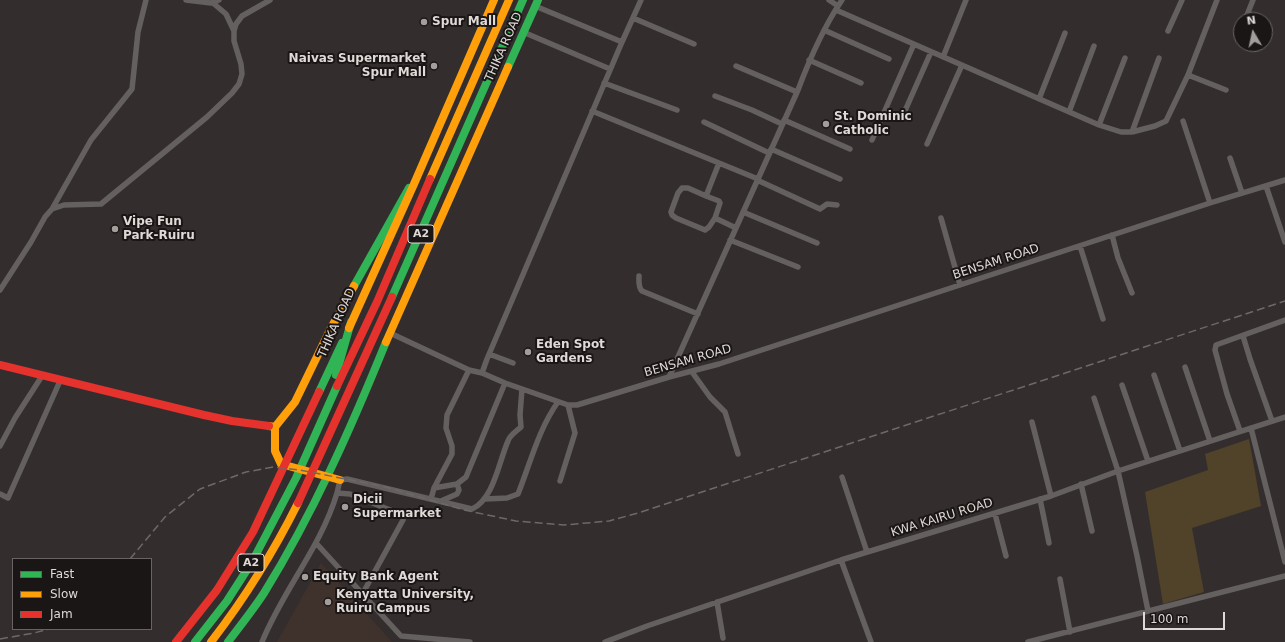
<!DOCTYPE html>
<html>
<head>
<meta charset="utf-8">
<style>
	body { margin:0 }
	#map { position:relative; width:1285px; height:642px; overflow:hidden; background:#332e2d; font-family:"DejaVu Sans",sans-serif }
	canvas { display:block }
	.legend { position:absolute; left:12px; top:558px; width:140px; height:72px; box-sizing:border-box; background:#1a1615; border:1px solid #696463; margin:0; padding:5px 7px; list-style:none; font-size:12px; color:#dfd9d7 }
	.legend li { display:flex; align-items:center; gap:8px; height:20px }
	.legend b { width:20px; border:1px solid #696463 }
	.north { position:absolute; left:1233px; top:12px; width:40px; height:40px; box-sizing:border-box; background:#1a1615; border:1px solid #696463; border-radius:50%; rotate:351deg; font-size:11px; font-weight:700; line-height:16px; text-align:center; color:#dfd9d7 }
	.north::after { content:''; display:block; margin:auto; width:14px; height:18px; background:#a39d9c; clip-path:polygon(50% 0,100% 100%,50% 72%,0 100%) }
	.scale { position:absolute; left:1143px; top:612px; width:82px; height:18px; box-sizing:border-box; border:2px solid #dfd9d7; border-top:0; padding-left:5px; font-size:12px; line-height:14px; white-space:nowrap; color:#dfd9d7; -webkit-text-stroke:3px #1a1615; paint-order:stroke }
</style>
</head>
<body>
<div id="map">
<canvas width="1285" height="642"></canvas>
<ul class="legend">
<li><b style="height:5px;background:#30b455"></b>Fast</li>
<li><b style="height:5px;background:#ff9f0a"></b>Slow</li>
<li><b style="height:5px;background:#e5322d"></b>Jam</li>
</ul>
<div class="north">N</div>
<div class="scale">100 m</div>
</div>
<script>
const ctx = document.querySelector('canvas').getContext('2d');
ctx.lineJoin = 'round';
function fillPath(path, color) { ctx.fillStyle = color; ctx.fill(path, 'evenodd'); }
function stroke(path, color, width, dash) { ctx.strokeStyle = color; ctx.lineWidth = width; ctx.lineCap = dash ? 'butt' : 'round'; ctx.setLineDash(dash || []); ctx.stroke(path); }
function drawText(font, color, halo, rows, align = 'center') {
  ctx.font = font + ' "DejaVu Sans",sans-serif'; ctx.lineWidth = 4; ctx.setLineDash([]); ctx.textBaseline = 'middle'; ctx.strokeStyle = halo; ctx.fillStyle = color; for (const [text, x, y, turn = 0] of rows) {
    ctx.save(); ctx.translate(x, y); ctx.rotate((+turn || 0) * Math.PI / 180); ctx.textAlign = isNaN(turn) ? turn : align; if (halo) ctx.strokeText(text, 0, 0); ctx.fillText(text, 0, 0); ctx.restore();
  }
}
const built = new Path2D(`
	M321 563 392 642H277Z`);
const green = new Path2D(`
	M1249 439 1261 506 1192 528 1204 592 1163 604 1145 492 1208 470 1205 454Z`);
const street = new Path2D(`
	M186 0 211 3 219 0
	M641 0 622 42 487 359 482 373 505 383 568 405H577L669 377 719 364 1210 203 1285 180
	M829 0 838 6
	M213 3 226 14 234 31
	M535 6 622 42
	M836 10 1099 125 1121 132H1132L1155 126 1166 121 1188 75 1217 0
	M633 18 694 44
	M1245 20 1253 0
	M824 30 889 59
	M1241 30V29
	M1168 31 1182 0
	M523 32 610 69
	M943 57 966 0
	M809 60 861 83
	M736 66 797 92
	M1188 75 1226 90
	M604 83 677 110
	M715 96 752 110 782 124
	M1039 99 1065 33
	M592 111 758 179
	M1069 112 1094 46
	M904 113 931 52
	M784 120 850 149
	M1183 121 1210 203
	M704 122 769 153
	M1099 125 1125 58
	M1132 132 1159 58
	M872 140 914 44
	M927 144 962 65
	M771 149 840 179
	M1230 158 1242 193
	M719 163 706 196 688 188H682L678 193 671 212 672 215 676 218 705 230 709 227 715 218 736 228
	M757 180 820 209 827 204 837 205
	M1266 186 1285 242
	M706 196 719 201 720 203 715 218
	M52 209 91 140 132 89 138 32 146 0
	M743 212 817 243
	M941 218 960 285
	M1112 235 1118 258 1132 293
	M730 240 798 267
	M1080 246 1103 319
	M639 276C639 281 638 287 642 291L698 314
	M0 290 31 242 45 217 52 209 64 205 101 204 207 117 232 93 239 84 242 74 241 64 234 41V31L236 24 242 16 270 0
	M390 333 469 370
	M1243 336 1250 359 1272 421
	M489 354 513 363
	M1185 367 1210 441
	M692 372 710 397 725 412 738 454
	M1154 375 1180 451
	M669 377 798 90C810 58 823 28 842 0
	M1122 385 1148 461
	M1094 398 1118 471 1137 556 1148 611
	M1032 422 1051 496
	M1251 428 1285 562
	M1240 431 1227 394 1215 350 1216 345 1285 320
	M0 446 15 418 42 376
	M842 477 867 552
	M560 481 575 433 568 405
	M1081 484 1092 531
	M434 488 457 484 466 477 505 383
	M337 493 340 480 347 479 472 509C494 499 499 461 508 441 510 435 517 431 521 427L520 415 522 389
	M0 494 8 498 60 381
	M431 499 434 488 452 454V446L446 428 447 415 469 370 482 373
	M485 499 507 498 518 494C530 464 539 428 558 402
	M1040 499 1049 543
	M441 501 457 494 459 490 457 484
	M995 514 1006 556
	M316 543 401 636 470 642
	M841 560 871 642
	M1060 579 1070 632
	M717 602 723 638
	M262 642C283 590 321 547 337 493L350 494 400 514 403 516V520L363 593
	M605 642 647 626 841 560 1051 496 1118 471 1285 417
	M1028 642 1285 576`);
const fast = new Path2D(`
	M508 67 538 0
	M354 286 409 188
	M392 297 523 0
	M336 375 351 322
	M319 392 342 343
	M195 642 227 601 252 562 296 478 337 386
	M228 642C240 626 253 610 264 593 313 514 351 428 386 342`);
const slow = new Path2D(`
	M430 179 509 0
	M349 328 414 184 494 0
	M386 342 508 67
	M269 426 275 427 295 402 330 330 354 286
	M275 427V451L281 464 340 480
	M211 642C245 598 273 553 298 503`);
const jam = new Path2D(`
	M0 365 204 415 232 421 269 426
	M337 386 377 302 430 179
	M298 503 392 297
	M176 642 217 590 253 532 319 392`);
const rail = new Path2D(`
	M130 559 165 517 200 489 246 472 273 467 300 470 386 487 464 510 516 521 564 525 609 521 638 513 1285 301
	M0 639 34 633 49 629`);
const markers = [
	[424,22,4,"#a39d9c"],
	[434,66,4,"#a39d9c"],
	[826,124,4,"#a39d9c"],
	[115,229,4,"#a39d9c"],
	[528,352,4,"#a39d9c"],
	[345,507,4,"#a39d9c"],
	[305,577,4,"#a39d9c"],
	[328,602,4,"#a39d9c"]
];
const shields = [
	[421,234,26],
	[251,563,26]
];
const shieldNames = [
	["A2",421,234],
	["A2",251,563]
];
const poiNames = [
	["Spur Mall",432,22],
	["Naivas Supermarket",426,59,"right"],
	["Spur Mall",426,73,"right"],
	["St. Dominic",834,117],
	["Catholic",834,131],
	["Vipe Fun",123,222],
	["Park-Ruiru",123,236],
	["Eden Spot",536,345],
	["Gardens",536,359],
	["Dicii",353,500],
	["Supermarket",353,514],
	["Equity Bank Agent",313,577],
	["Kenyatta University,",336,595],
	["Ruiru Campus",336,609]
];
const streetNames = [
	["THIKA ROAD",504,47,-66],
	["BENSAM ROAD",996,262,-18],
	["THIKA ROAD",337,323,-66],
	["BENSAM ROAD",688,361,-16],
	["KWA KAIRU ROAD",942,518,-17]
];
fillPath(built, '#3f312b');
fillPath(green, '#50432a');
stroke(street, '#64605f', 5.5);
stroke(fast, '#30b455', 8);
stroke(slow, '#ff9f0a', 8);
stroke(jam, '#e5322d', 8);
stroke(rail, '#6d6968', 1.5, [8, 4]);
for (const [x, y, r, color] of markers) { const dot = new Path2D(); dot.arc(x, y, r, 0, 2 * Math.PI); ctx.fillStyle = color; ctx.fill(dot); stroke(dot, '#1a1615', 1.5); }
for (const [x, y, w] of shields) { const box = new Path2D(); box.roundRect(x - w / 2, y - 9, w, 18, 3); ctx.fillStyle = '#1a1615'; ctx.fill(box); stroke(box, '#dfd9d7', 1); }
drawText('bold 11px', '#dfd9d7', null, shieldNames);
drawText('bold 12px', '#dfd9d7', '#1a1615', poiNames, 'left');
drawText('12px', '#dfd9d7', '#1a1615', streetNames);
</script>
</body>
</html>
